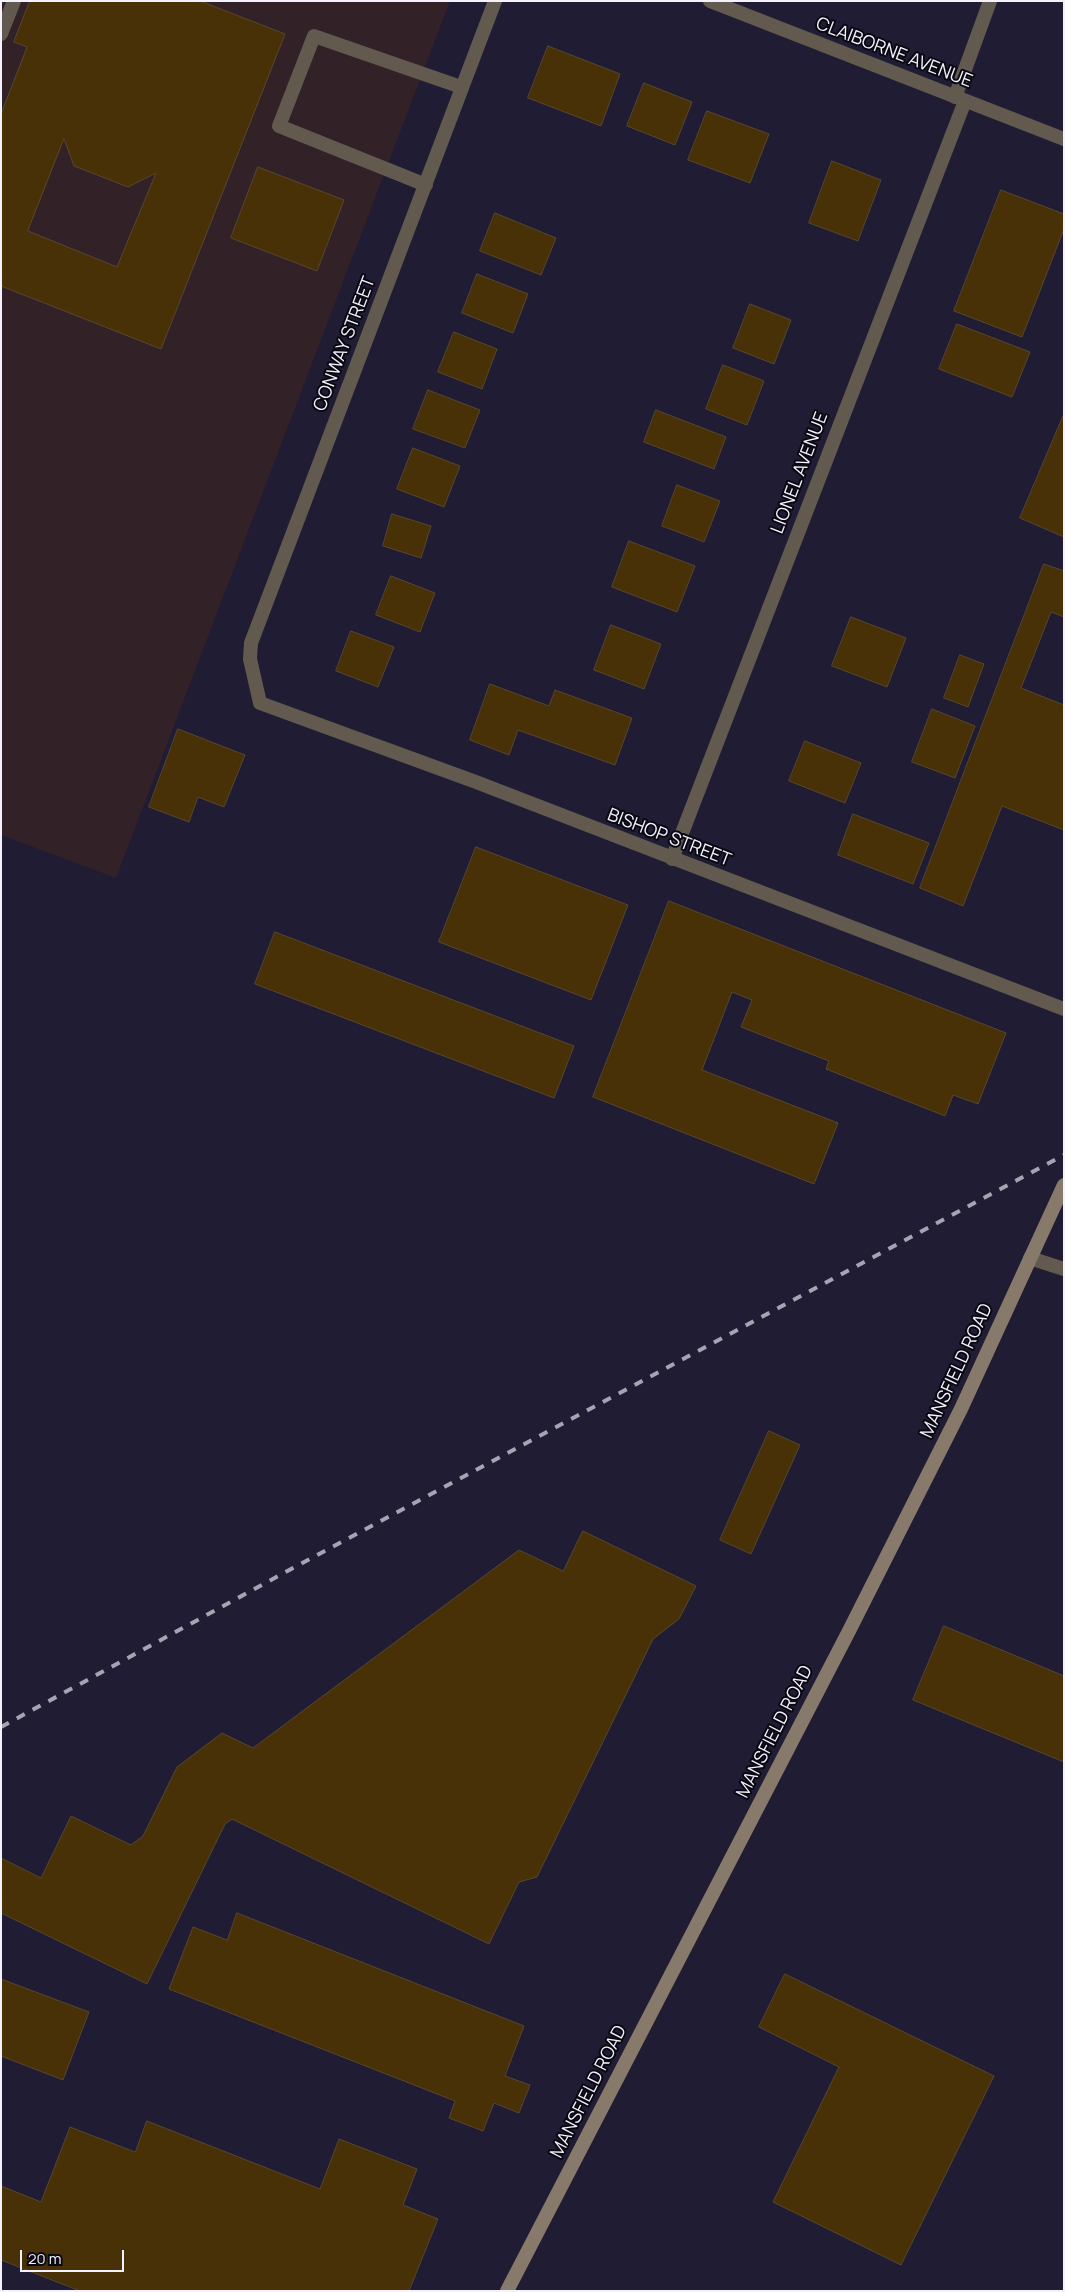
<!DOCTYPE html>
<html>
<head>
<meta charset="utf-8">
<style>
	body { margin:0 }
	#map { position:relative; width:1065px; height:2292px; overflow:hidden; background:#201c33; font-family:Manrope,sans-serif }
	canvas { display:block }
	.frame { position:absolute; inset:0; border:2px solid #f4f3fd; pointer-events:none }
	.scale { position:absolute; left:20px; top:2250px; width:104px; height:22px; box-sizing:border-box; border:2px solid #f4f3fd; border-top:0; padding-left:6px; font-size:15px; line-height:18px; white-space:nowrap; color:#f4f3fd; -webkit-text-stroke:4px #0a0812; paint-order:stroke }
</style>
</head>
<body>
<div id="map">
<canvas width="1065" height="2292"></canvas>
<div class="frame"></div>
<div class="scale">20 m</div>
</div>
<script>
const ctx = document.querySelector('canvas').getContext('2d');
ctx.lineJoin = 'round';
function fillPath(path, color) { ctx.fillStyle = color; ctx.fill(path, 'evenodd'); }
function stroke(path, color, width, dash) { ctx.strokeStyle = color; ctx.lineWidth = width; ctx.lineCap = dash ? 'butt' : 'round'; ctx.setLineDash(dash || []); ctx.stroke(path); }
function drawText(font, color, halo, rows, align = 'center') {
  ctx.font = font + ' Manrope,sans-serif'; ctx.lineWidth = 4; ctx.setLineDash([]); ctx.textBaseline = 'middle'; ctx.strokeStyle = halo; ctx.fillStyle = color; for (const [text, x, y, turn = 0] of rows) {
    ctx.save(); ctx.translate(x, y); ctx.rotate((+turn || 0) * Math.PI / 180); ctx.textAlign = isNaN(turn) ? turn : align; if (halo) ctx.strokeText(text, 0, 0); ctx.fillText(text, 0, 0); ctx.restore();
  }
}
const education = new Path2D(`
	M1 1H450L116 878 1 835Z`);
const building = new Path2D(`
	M30 1H200L285 34 161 349 1 286V114L27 47 14 42ZM64 139 74 166 128 187 156 173 117 267 28 231Z
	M548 46 620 74 601 126 528 98Z
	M644 83 692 102 675 145 627 126Z
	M707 111 769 134 750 183 688 160Z
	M832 161 881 180 858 241 809 223Z
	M258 167 344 200 317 271 231 238Z
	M1001 190 1064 214V229L1022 337 954 311Z
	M495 213 556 238 541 275 480 251Z
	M477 274 528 294 513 333 462 313Z
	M750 304 791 320 774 364 733 348Z
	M957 324 1030 352 1012 397 939 369Z
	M454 332 497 349 482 389 438 372Z
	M723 365 764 381 747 425 706 409Z
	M428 390 480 410 465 448 413 429Z
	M656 410 726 437 714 469 644 442Z
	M1064 414V537L1020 518Z
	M413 448 460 466 444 507 397 489Z
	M677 485 720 501 704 542 662 526Z
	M392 514 431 526 421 558 383 546Z
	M629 541 695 566 677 612 612 587Z
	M1044 564 1064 571V617L1051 612 1021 688 1064 705V830L1002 806 963 906 920 888Z
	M391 576 435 593 420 632 376 615Z
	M851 617 906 638 887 687 832 666Z
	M611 625 661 644 644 689 594 670Z
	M351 631 394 647 378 687 336 671Z
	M960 655 984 664 968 707 944 698Z
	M490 684 549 706 555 690 632 718 615 765 518 730 509 755 470 740Z
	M932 709 975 726 955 778 912 762Z
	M178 729 245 755 224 807 198 797 189 822 149 807Z
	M805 741 861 763 845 803 789 781Z
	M853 814 929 843 913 884 838 855Z
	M476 847 628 905 591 1000 439 942Z
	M669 901 1006 1033 978 1104 953 1095 945 1116 826 1069 829 1061 741 1027 752 1000 732 992 702 1070 838 1123 814 1184 593 1097Z
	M275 932 574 1046 554 1098 255 984Z
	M769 1431 800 1445 751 1554 720 1540Z
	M583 1531 696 1586 679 1619 653 1639 537 1877 519 1882 489 1944 232 1819 225 1824 147 1984 1 1913V1858L41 1878 71 1816 131 1845 143 1836 177 1767 222 1733 253 1748 519 1550 563 1571Z
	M944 1626 1064 1676V1762L913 1700Z
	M237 1913 524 2026 505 2076 530 2085 519 2113 494 2103 483 2131 449 2118 455 2101 169 1989 193 1927 227 1940Z
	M785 1974 994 2076 901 2265 773 2202 839 2067 759 2027Z
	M1 1979 89 2012 63 2080 1 2056Z
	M147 2121 320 2189 339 2139 417 2169 403 2205 438 2219 409 2291H80L1 2260V2186L41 2202 70 2127 135 2152Z`);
const service = new Path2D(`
	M1 34 14 1
	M426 185 279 126 314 36 461 87
	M1030 1258 1064 1269`);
const minor = new Path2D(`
	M495 1 251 643 250 659 260 703 476 782 1064 1009
	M955 97 990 1
	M672 859 965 101`);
const tertiary = new Path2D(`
	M710 1 1064 139`);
const secondary = new Path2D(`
	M507 2291 850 1629 961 1409 1064 1185`);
const rail = new Path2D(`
	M1 1727 293 1568 1064 1155`);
const streetNames = [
	["CLAIBORNE AVENUE",894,53,21],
	["CONWAY STREET",345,344,-69],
	["LIONEL AVENUE",800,473,-69],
	["BISHOP STREET",669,838,21],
	["MANSFIELD ROAD",957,1371,-65],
	["MANSFIELD ROAD",775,1732,-63],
	["MANSFIELD ROAD",589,2092,-63]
];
fillPath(education, '#332128');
fillPath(building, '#483107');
stroke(building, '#57472f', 1);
stroke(service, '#625a4f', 14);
stroke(minor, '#625a4f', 14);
stroke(tertiary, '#625a4f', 14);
stroke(secondary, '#877a6a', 14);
stroke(rail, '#a6a4b2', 4, [9, 9]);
drawText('18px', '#f4f3fd', '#0a0812', streetNames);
</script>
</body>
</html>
